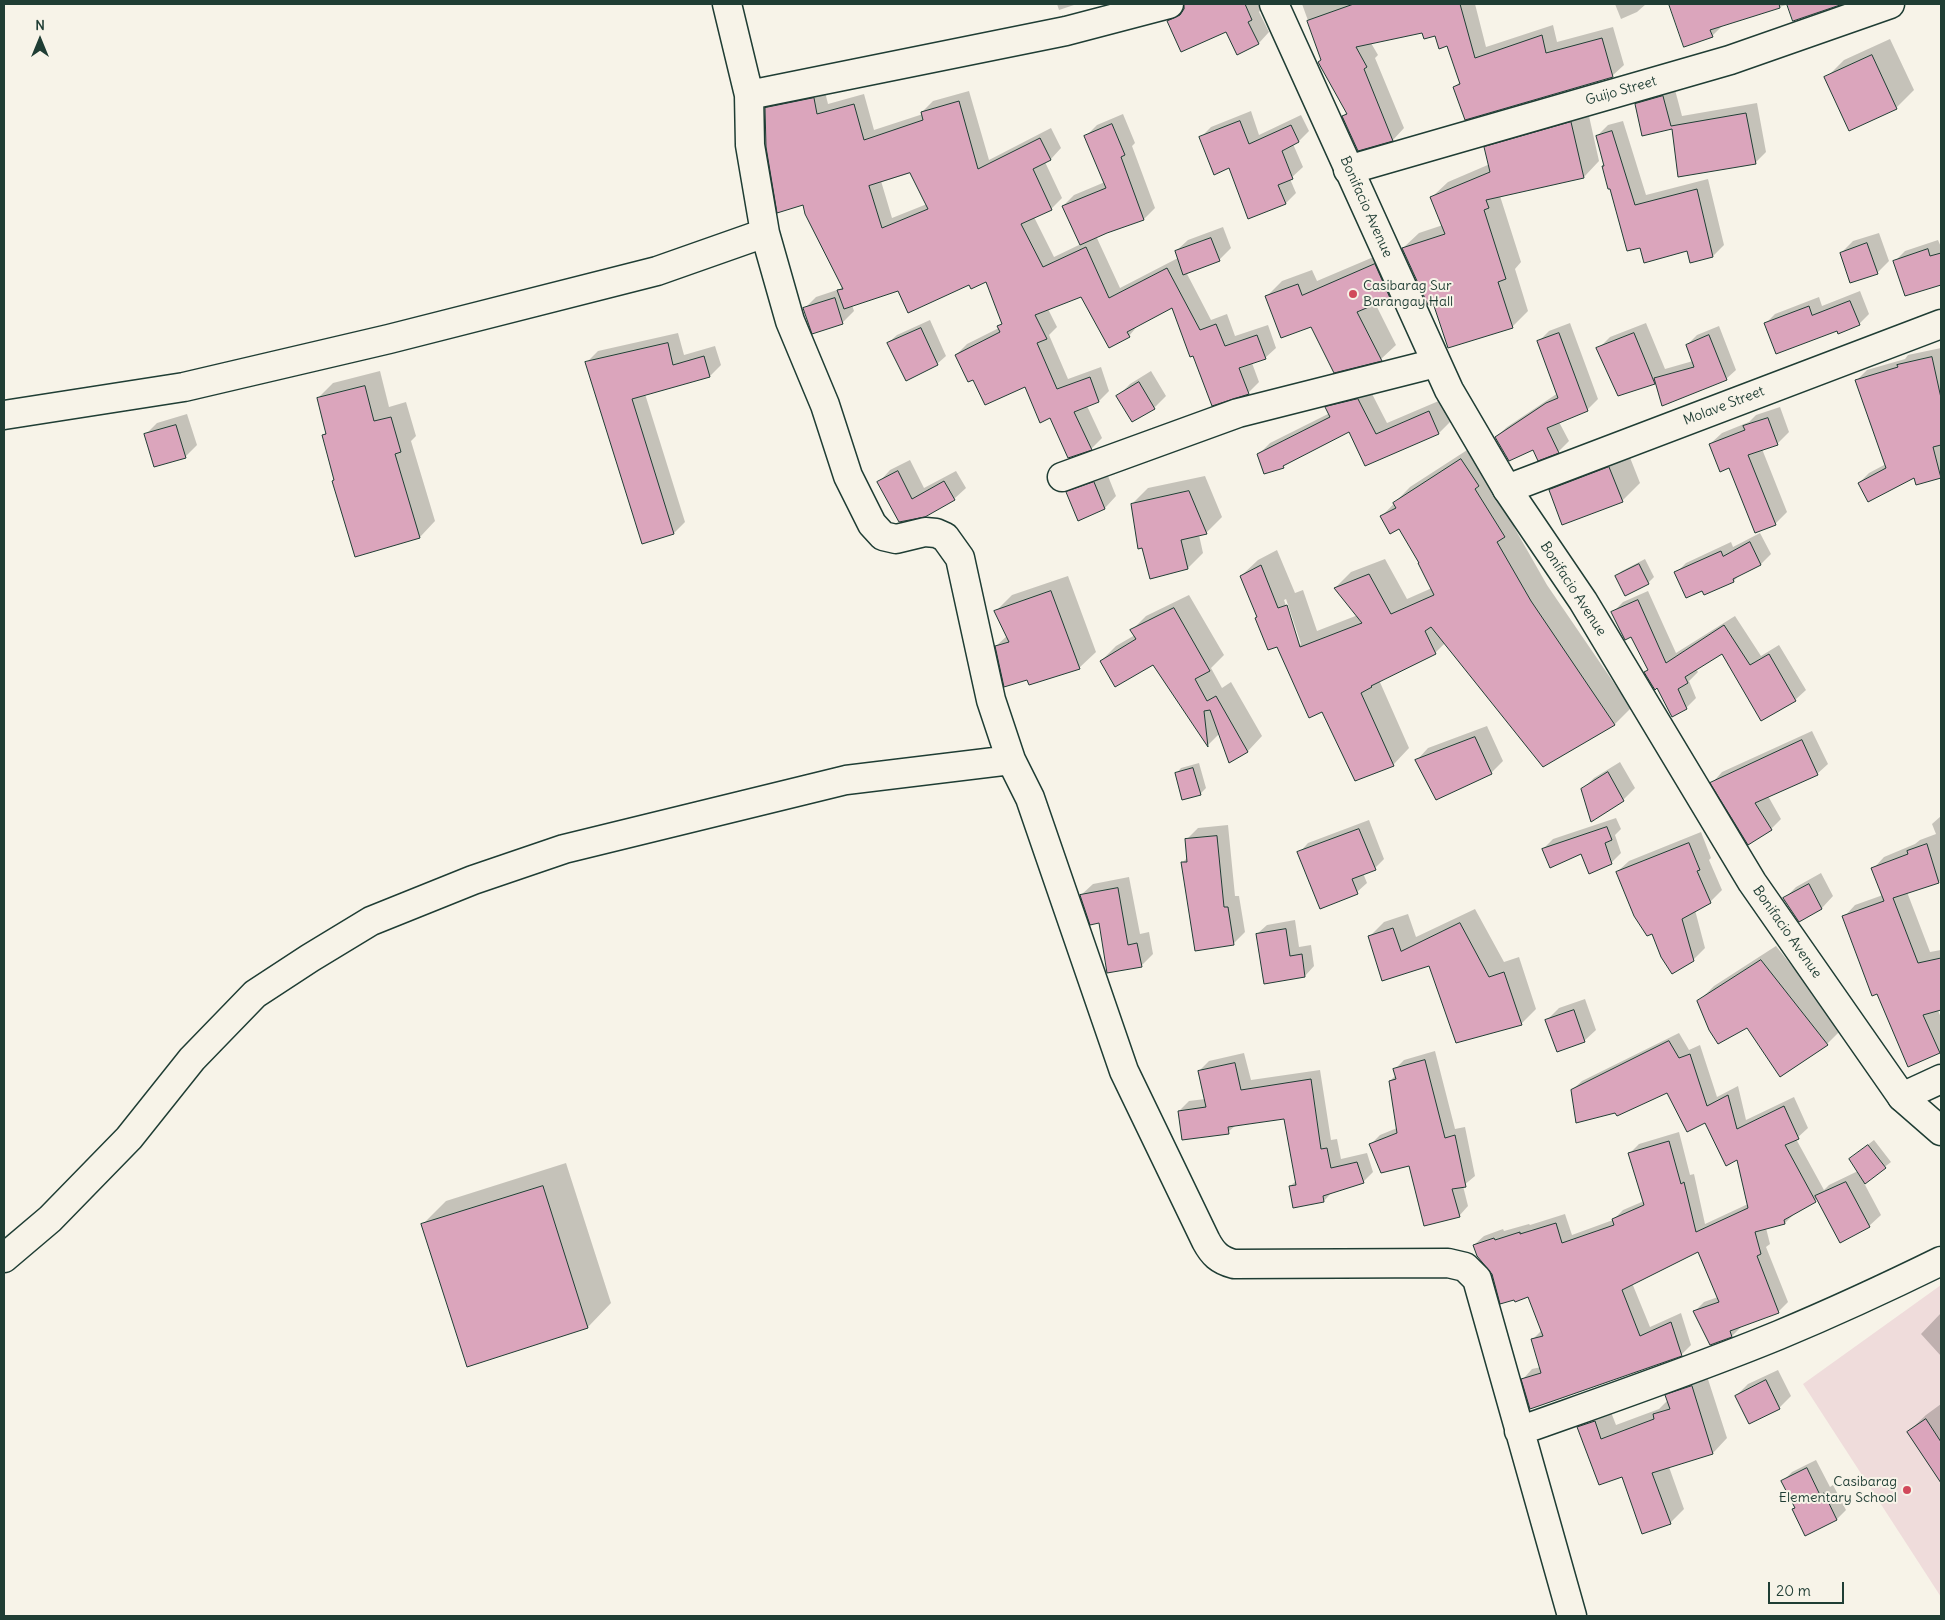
<!DOCTYPE html>
<html>
<head>
<meta charset="utf-8">
<style>
	body { margin:0 }
	#map { position:relative; width:1945px; height:1620px; overflow:hidden; background:#f7f3e8; font-family:Delius,sans-serif }
	canvas { display:block }
	.frame { position:absolute; inset:0; border:5px solid #1f3d34; pointer-events:none }
	.north { position:absolute; left:15px; top:15px; width:50px; height:50px; -webkit-text-stroke:4px #f7f3e8; paint-order:stroke; rotate:0deg; font-size:14px; font-weight:700; line-height:20px; text-align:center; color:#1f3d34 }
	.north::after { content:''; display:block; margin:auto; width:18px; height:22px; background:#1f3d34; clip-path:polygon(50% 0,100% 100%,50% 72%,0 100%) }
	.scale { position:absolute; left:1768px; top:1582px; width:76px; height:22px; box-sizing:border-box; border:2px solid #1f3d34; border-top:0; padding-left:6px; font-size:15px; line-height:18px; white-space:nowrap; color:#1f3d34; -webkit-text-stroke:4px #f7f3e8; paint-order:stroke }
</style>
</head>
<body>
<div id="map">
<canvas width="1945" height="1620"></canvas>
<div class="frame"></div>
<div class="north">N</div>
<div class="scale">20 m</div>
</div>
<script>
const ctx = document.querySelector('canvas').getContext('2d');
ctx.lineJoin = 'round';
function fillPath(path, color) { ctx.fillStyle = color; ctx.fill(path, 'evenodd'); }
function stroke(path, color, width, dash) { ctx.strokeStyle = color; ctx.lineWidth = width; ctx.lineCap = dash ? 'butt' : 'round'; ctx.setLineDash(dash || []); ctx.stroke(path); }
function drawText(font, color, halo, rows, align = 'center') {
  ctx.font = font + ' Delius,sans-serif'; ctx.lineWidth = 4; ctx.setLineDash([]); ctx.textBaseline = 'middle'; ctx.strokeStyle = halo; ctx.fillStyle = color; for (const [text, x, y, turn = 0] of rows) {
    ctx.save(); ctx.translate(x, y); ctx.rotate((+turn || 0) * Math.PI / 180); ctx.textAlign = isNaN(turn) ? turn : align; if (halo) ctx.strokeText(text, 0, 0); ctx.fillText(text, 0, 0); ctx.restore();
  }
}
const built = new Path2D(`
	M1941 1285V1597L1803 1384Z`);
const shadow = new Path2D(`
	M1057 4H1077L1059 10Z
	M1191 4H1260L1262 8 1259 12 1269 32 1259 43 1237 53 1227 30 1168 21 1179 10Z
	M1302 4H1361L1366 19 1388 13 1385 4H1475L1486 47 1553 25 1557 42 1613 27 1624 65 1612 76 1454 87 1461 81 1448 45 1436 34 1423 31 1371 43 1378 55 1375 58 1404 128 1393 140 1358 149 1343 116 1347 112 1322 59Z
	M1615 4H1646L1637 12 1621 19Z
	M1670 4H1826L1818 11 1789 4 1723 25 1712 36 1685 45Z
	M1890 39 1914 90 1896 108 1826 78 1844 60Z
	M1674 86 1682 116 1757 103 1766 152 1755 163 1673 128 1636 104 1647 93Z
	M824 88 828 104 864 94 874 130 923 114 922 112 933 101 969 91 989 160 1051 128 1061 148 1051 159 1045 162 1062 198 1051 209 1034 217 1054 257 1081 244 1063 206 1074 195 1105 182 1086 136 1097 125 1123 114 1135 143 1132 146 1155 208 1144 219 1096 236 1120 288 1178 258 1176 251 1188 240 1223 227 1231 248 1219 260 1186 272 1211 320 1227 314 1235 336 1268 325 1276 348 1265 358 1252 363 1259 382 1248 393 1173 306 1139 324 1129 336 1110 347 1082 295 1048 309 1057 327 1049 335 1068 379 1101 367 1109 391 1099 401 1087 406 1102 438 1091 449 1051 417 1026 385 974 378 956 355 967 344 999 328 998 327 1003 322 986 281 899 290 852 305 854 311 842 323 804 309 816 297 840 289 843 286 766 108 777 97ZM911 171 927 204 892 218 881 181Z
	M1587 107 1599 161 1584 177 1500 196 1521 262 1515 269 1528 311 1513 326 1449 347 1434 301 1403 248 1419 233 1443 225 1432 197 1448 182 1490 164 1486 147 1502 132Z
	M1251 111 1259 135 1301 115 1309 131 1299 141 1293 144 1303 167 1290 179 1296 193 1286 203 1229 166 1201 137 1211 127Z
	M1623 121 1646 195 1708 179 1724 245 1713 256 1688 250 1640 247 1603 167 1605 165 1597 136 1608 125Z
	M1879 233 1889 261 1877 273 1841 253 1853 241Z
	M1938 240 1941 247V282L1939 284 1895 261 1905 251Z
	M1390 250 1404 282 1390 297 1375 303 1396 345 1381 359 1334 371 1311 325 1267 296 1282 281 1312 270 1317 281Z
	M1860 291 1869 314 1859 324 1838 329 1765 324 1775 314 1819 297 1822 306Z
	M930 320 946 356 937 364 888 343 897 335Z
	M1570 323 1598 399 1587 410 1559 422 1569 441 1558 452 1534 448 1496 437 1507 427 1558 393 1538 342 1549 331Z
	M1646 323 1665 369 1693 361 1687 345 1697 335 1719 326 1736 370 1726 379 1656 381 1654 383 1598 349 1610 337Z
	M678 333 684 355 715 346 721 365 710 376 645 394 685 522 674 533 643 543 587 362 598 351Z
	M1941 348V477L1917 483 1915 476 1859 483 1869 473 1886 464 1857 380 1867 370 1905 359 1908 355Z
	M380 371 389 407 406 402 416 436 411 441 435 521 420 537 356 556 323 436 327 431 318 398 333 383Z
	M1151 371 1166 396 1154 408 1133 420 1118 396 1130 384Z
	M1369 388 1387 423 1441 400 1450 422 1439 433 1366 465 1350 430 1288 462 1283 467 1259 454 1270 443 1330 413 1327 408 1338 397Z
	M1780 407 1789 432 1777 444 1762 449 1787 512 1775 524 1710 444 1722 433 1749 422 1756 415Z
	M187 414 197 445 185 457 145 435 157 423Z
	M1478 443 1520 520 1514 527 1547 585 1631 708 1615 724 1445 643 1435 653 1379 680 1409 748 1393 765 1322 710 1258 616 1241 576 1258 560 1277 550 1295 593 1303 590 1317 631 1358 615 1335 588 1351 572 1385 559 1407 599 1432 588 1400 527 1382 516 1410 487ZM1286 599 1301 644 1300 645 1284 600Z
	M1627 450 1640 483 1622 501 1550 490 1568 472Z
	M910 460 924 488 956 471 966 488 954 499 924 515 879 482 890 470Z
	M1106 471 1116 496 1105 508 1079 519 1068 492 1079 480Z
	M1205 476 1222 517 1206 533 1199 535 1203 553 1188 568 1132 504 1148 488Z
	M1760 533 1771 554 1761 564 1740 574 1734 581 1705 594 1703 589 1676 573 1686 563 1731 542 1733 547Z
	M1645 559 1654 577 1648 583 1625 594 1616 577 1622 571Z
	M1068 576 1096 652 1079 668 1027 679 996 646 1007 636 996 611 1012 595Z
	M1648 591 1676 653 1735 616 1761 656 1779 645 1806 690 1795 700 1761 719 1722 652 1696 669 1698 672 1689 681 1696 698 1686 708 1649 669 1632 635 1613 612 1623 602Z
	M1189 595 1224 655 1211 668 1222 688 1231 682 1262 736 1248 751 1230 761 1220 733 1208 745 1154 664 1101 661 1116 646 1135 635 1132 630 1146 616Z
	M1487 726 1503 761 1491 773 1437 798 1417 760 1428 748Z
	M1812 731 1828 764 1817 774 1768 796 1781 819 1771 829 1712 783 1722 772Z
	M1620 762 1635 788 1623 800 1582 790 1594 778Z
	M1199 763 1206 788 1200 794 1176 774 1181 768Z
	M1941 816V881L1907 892 1930 952 1941 950V1009L1938 1010 1941 1018V1050L1939 1052 1844 917 1855 905 1883 895 1873 869 1884 857 1915 844 1920 840 1936 834 1932 824Z
	M1616 818 1621 829 1615 835 1621 853 1611 863 1582 852 1543 849 1553 839Z
	M1369 820 1384 859 1375 868 1363 873 1367 883 1357 892 1321 907 1299 853 1308 843Z
	M1228 825 1235 896H1239L1245 932 1233 944 1182 863 1188 857 1186 840 1198 828Z
	M1701 832 1711 858 1709 860 1722 890 1710 902 1695 910 1705 948 1693 960 1653 932 1617 872 1629 861Z
	M1821 873 1833 896 1822 908 1799 920 1784 899 1796 887Z
	M1129 877 1140 934 1149 932 1153 954 1141 966 1100 922 1081 895 1093 884Z
	M1475 909 1504 962 1519 957 1536 1009 1521 1024 1430 965 1369 937 1384 922 1408 914 1416 937Z
	M1295 920 1299 947 1311 945 1314 966 1305 976 1257 934 1267 925Z
	M1776 946 1842 1029 1827 1044 1747 1026 1698 1002 1714 986Z
	M1585 999 1596 1030 1584 1041 1547 1020 1559 1008Z
	M1679 1033 1689 1050 1700 1045 1717 1097 1738 1086 1746 1120 1794 1097 1808 1128 1796 1139 1824 1190 1829 1185 1858 1171 1856 1154 1874 1140 1891 1162 1864 1183 1881 1215 1869 1226 1818 1198 1794 1214 1785 1223 1766 1228 1770 1244 1766 1247 1788 1302 1778 1312 1742 1326 1732 1336 1711 1344 1695 1311 1704 1302 1718 1297 1699 1250 1632 1283 1650 1327 1681 1313 1691 1345 1681 1355 1523 1379 1532 1369 1541 1367 1533 1339 1542 1330 1529 1296 1493 1274 1474 1245 1484 1236 1503 1229 1504 1231 1529 1224 1530 1225 1565 1214 1572 1235 1613 1220 1623 1210 1644 1201 1629 1154 1639 1144 1679 1132 1690 1175 1694 1174 1705 1224 1748 1204 1738 1158 1705 1121 1667 1092 1616 1112 1572 1090 1582 1081Z
	M1435 1051 1455 1129 1465 1127 1475 1176 1463 1186 1468 1206 1459 1216 1410 1165 1371 1144 1380 1135 1397 1128 1390 1081 1396 1075 1394 1070 1404 1060Z
	M1244 1053 1251 1080 1320 1070 1331 1140 1337 1139 1341 1159 1367 1153 1373 1172 1363 1182 1333 1191 1324 1201 1290 1186 1296 1181 1285 1117 1236 1125 1228 1132 1179 1111 1189 1101 1205 1099 1199 1071 1209 1061Z
	M566 1163 611 1303 588 1327 468 1365 422 1225 446 1201Z
	M1941 1313V1356L1921 1334Z
	M1778 1370 1791 1396 1779 1408 1736 1396 1748 1384Z
	M1706 1373 1727 1438 1713 1453 1669 1467 1684 1509 1670 1523 1622 1475 1579 1427 1593 1413 1609 1407 1616 1425 1659 1409 1668 1400 1667 1396 1681 1382Z
	M1941 1404V1482L1908 1432 1926 1415Z
	M1816 1460 1830 1487 1833 1485 1846 1510 1837 1519 1806 1534 1796 1507 1783 1481 1792 1472Z`);
const building = new Path2D(`
	M1184 4H1245L1252 20 1248 22 1259 44 1237 55 1226 32 1181 52 1167 21 1180 15 1184 9Z
	M1354 4H1460L1475 58 1542 35 1546 53 1602 38 1613 77 1465 120 1453 87 1460 84 1447 46 1439 49 1435 36 1424 39 1422 33 1356 47 1367 67 1364 69 1393 141 1358 151 1342 116 1347 114 1318 62 1321 60 1307 21Z
	M1669 4H1779L1780 8 1710 30 1713 37 1684 47Z
	M1787 4H1843L1793 21Z
	M1872 55 1897 109 1849 131 1824 77Z
	M1663 96 1671 126 1746 113 1756 164 1678 177 1672 129 1642 136 1635 104Z
	M814 98 817 114 854 104 864 140 923 120 921 112 959 101 978 169 1040 138 1051 160 1033 169 1052 210 1021 224 1043 267 1086 247 1109 298 1167 268 1200 330 1216 324 1225 346 1257 335 1266 359 1239 368 1249 394 1212 406 1193 356 1190 357 1172 308 1127 332 1130 337 1109 348 1081 297 1035 315 1047 339 1037 343 1057 389 1090 377 1099 402 1074 412 1092 450 1068 458 1050 418 1040 423 1025 387 985 405 973 380 968 382 955 355 1000 332 997 326 1002 324 986 282 971 289 969 285 908 313 898 291 844 309 837 290 843 289 805 214 803 205 777 213 766 147 765 108ZM910 173 928 209 882 228 869 186Z
	M1240 121 1249 144 1291 125 1299 142 1282 151 1293 179 1278 185 1286 204 1248 219 1229 168 1214 175 1199 137Z
	M1571 122 1584 178 1486 200 1489 208 1484 210 1506 279 1498 282 1513 328 1448 348 1433 303 1428 305 1402 248 1445 234 1430 197 1490 172 1484 147Z
	M1112 124 1125 155 1121 157 1144 220 1107 233 1080 245 1062 206 1106 188 1084 136Z
	M1612 131 1635 205 1697 189 1713 257 1690 263 1687 251 1644 263 1640 248 1627 251 1610 189H1608L1602 166H1604L1596 136Z
	M1211 238 1220 261 1183 275 1175 251Z
	M1867 243 1878 274 1850 283 1840 253Z
	M1928 249 1930 256 1941 253V285L1905 296 1893 261Z
	M1375 264 1390 298 1357 312 1382 361 1334 373 1311 327 1281 338 1265 296 1298 284 1302 295Z
	M835 298 843 324 812 334 803 308Z
	M1850 301 1860 325 1838 334 1837 331 1776 354 1764 323 1809 306 1812 315Z
	M921 328 938 365 906 381 887 343Z
	M1559 333 1588 411 1547 428 1559 453 1538 461 1533 450 1509 461 1495 437 1546 403 1558 398 1537 341Z
	M1634 333 1655 384 1618 396 1596 348Z
	M1709 335 1727 380 1662 406 1654 378 1694 367 1686 345Z
	M668 343 673 365 704 356 710 377 632 399 674 534 642 544 585 362Z
	M1932 357 1941 398V445L1933 447 1941 478 1916 485 1914 478 1868 502 1858 483 1886 468 1855 380 1898 367 1897 365Z
	M1139 382 1155 409 1132 422 1116 396Z
	M365 386 374 421 391 417 401 452 395 454 420 538 355 557 332 481 334 480 322 435 326 434 317 398Z
	M1358 399 1376 434 1429 411 1439 434 1365 466 1349 432 1283 466 1284 468 1264 474 1257 454 1330 417 1325 407Z
	M1768 418 1778 445 1748 455 1776 525 1755 533 1729 468 1720 472 1709 444 1745 430 1743 426Z
	M176 425 186 458 154 467 144 434Z
	M1461 459 1479 486 1475 489 1505 537 1497 542 1531 601 1615 725 1543 767 1431 627 1425 631 1436 654 1371 686 1372 687 1361 693 1394 766 1355 781 1322 712 1309 718 1277 647 1268 650 1255 618 1257 617 1240 576 1261 565 1278 608 1287 605 1300 647 1362 623 1334 588 1369 574 1391 614 1434 595 1418 563H1419L1399 529 1390 534 1380 516 1396 508 1393 503Z
	M1609 467 1623 502 1562 525 1549 490Z
	M898 471 912 499 944 481 955 500 925 517 899 522 877 482Z
	M1094 482 1105 509 1078 521 1066 492Z
	M1189 491 1207 534 1181 540 1188 569 1150 579 1142 548 1138 549 1131 504Z
	M1750 542 1761 565 1733 579 1734 582 1704 595 1702 591 1686 598 1674 572 1721 551 1723 556Z
	M1639 564 1649 584 1625 596 1615 576Z
	M1051 591 1080 669 1029 685 1027 680 1004 687 995 646 1009 642 994 611Z
	M1638 600 1666 663 1724 625 1750 665 1769 654 1796 701 1761 721 1722 654 1685 677 1688 683 1678 689 1687 709 1672 717 1657 688 1655 690 1647 677 1644 672 1648 670 1631 637 1625 640 1611 612Z
	M1174 608 1210 671 1195 679 1207 701 1216 696 1248 752 1229 763 1210 710 1204 711 1208 747 1153 665 1115 687 1100 661 1136 639 1130 630Z
	M1475 737 1492 774 1436 800 1415 760Z
	M1802 740 1818 775 1755 803 1772 830 1748 845 1710 783Z
	M1193 768 1201 795 1182 800 1175 773Z
	M1608 772 1624 801 1591 822 1581 789Z
	M1607 827 1612 840 1605 843 1612 864 1589 874 1581 854 1550 868 1542 849Z
	M1359 829 1376 870 1352 879 1358 894 1320 909 1297 852Z
	M1217 836 1224 907H1228L1234 945 1195 951 1181 862H1187L1185 839Z
	M1689 843 1700 870 1697 871 1711 903 1682 919 1694 961 1672 974 1661 957 1652 934 1647 936 1634 916 1616 872Z
	M1927 844 1939 883 1893 898 1918 963 1941 958V1010L1923 1015 1940 1053 1908 1067 1877 994 1872 996 1842 916 1884 901 1871 868 1908 854 1907 851Z
	M1809 884 1822 909 1799 922 1783 898Z
	M1118 888 1128 945 1137 943 1142 967 1107 973 1099 923 1090 925 1080 895Z
	M1460 923 1489 977 1504 972 1522 1025 1456 1043 1429 966 1382 981 1368 936 1393 928 1401 951Z
	M1286 929 1290 956 1302 954 1305 977 1264 984 1256 934Z
	M1761 960 1828 1045 1780 1077 1747 1028 1718 1044 1709 1030 1697 1001Z
	M1574 1010 1585 1042 1557 1052 1545 1020Z
	M1669 1041 1679 1058 1690 1054 1707 1106 1728 1095 1737 1129 1784 1106 1799 1139 1785 1145 1816 1202 1784 1220 1785 1224 1755 1232 1761 1254 1757 1256 1779 1313 1730 1331 1732 1337 1710 1345 1693 1311 1719 1302 1698 1252 1622 1290 1640 1336 1671 1322 1682 1356 1530 1409 1521 1379 1541 1373 1531 1339 1543 1336 1528 1297 1515 1302 1514 1300 1500 1304 1492 1274 1477 1256 1473 1245 1494 1238 1495 1240 1520 1232V1234L1556 1223 1562 1243 1614 1225 1612 1219 1644 1205 1628 1153 1669 1141 1681 1184 1684 1182 1696 1232 1748 1208 1737 1160 1726 1166 1705 1123 1687 1132 1667 1093 1617 1116 1615 1113 1576 1123 1571 1090Z
	M1425 1060 1445 1138 1455 1135 1466 1187 1452 1189 1460 1217 1424 1226 1409 1166 1381 1173 1369 1144 1397 1133 1389 1081 1396 1079 1393 1069Z
	M1235 1063 1241 1090 1311 1079 1321 1149 1327 1148 1331 1168 1357 1162 1364 1183 1323 1196 1324 1202 1293 1208 1289 1186 1296 1185 1284 1119 1228 1127 1229 1134 1182 1140 1178 1111 1206 1107 1198 1071Z
	M1868 1145 1886 1168 1865 1184 1849 1159Z
	M1846 1182 1870 1227 1840 1243 1815 1196Z
	M543 1186 588 1328 467 1367 421 1224Z
	M1766 1380 1780 1409 1749 1424 1735 1396Z
	M1692 1386 1713 1454 1652 1473 1671 1524 1642 1534 1622 1477 1599 1485 1577 1427 1595 1421 1601 1439 1654 1419 1653 1414 1670 1409 1665 1395Z
	M1926 1419 1941 1442V1483L1907 1432Z
	M1807 1468 1820 1495 1824 1493 1837 1520 1805 1536 1792 1509 1795 1508 1781 1481Z`);
const minor = new Path2D(`
	M749 95 1066 31 1169 4
	M1348 170 1730 60 1890 4
	M765 233 790 321 825 405 848 476 872 524 883 536 896 539 925 532 936 533 945 537 960 558 991 700 1011 760 1030 798 1124 1071 1206 1241C1213 1254 1219 1260 1234 1264L1448 1263 1465 1267 1477 1279 1572 1616
	M4 415 184 387 389 339 657 271 765 233 750 145 749 95 727 4
	M1062 477 1238 413 1436 363
	M1507 489 1941 324
	M1902 1097 1941 1079
	M4 1258 50 1219 129 1138 192 1059 255 994 310 958 371 921 473 880 564 849 846 780 1011 760
	M1519 1431C1606 1400 1694 1370 1779 1335 1834 1312 1888 1287 1941 1261`);
const tertiary = new Path2D(`
	M1274 4 1449 390 1507 489 1583 601 1752 882 1902 1097 1941 1131`);
const markers = [
	[1353,294,5,"#d1495b"],
	[1907,1490,5,"#d1495b"]
];
const streetNames = [
	["Guijo Street",1621,91,-16],
	["Bonifacio Avenue",1366,207,66],
	["Molave Street",1724,406,-21],
	["Bonifacio Avenue",1573,589,57],
	["Bonifacio Avenue",1787,932,55]
];
const poiNames = [
	["Casibarag Sur",1363,286],
	["Barangay Hall",1363,302],
	["Casibarag",1897,1482,"right"],
	["Elementary School",1897,1498,"right"]
];
fillPath(built, '#efdcdb');
fillPath(shadow, '#0003');
fillPath(building, '#dba5bc');
stroke(building, '#1f3d34', 1);
stroke(minor, '#1f3d34', 31);
stroke(tertiary, '#1f3d34', 31);
stroke(minor, '#f7f3e8', 28);
stroke(tertiary, '#f7f3e8', 28);
for (const [x, y, r, color] of markers) { const dot = new Path2D(); dot.arc(x, y, r, 0, 2 * Math.PI); ctx.fillStyle = color; ctx.fill(dot); stroke(dot, '#f7f3e8', 2); }
drawText('14px', '#1f3d34', '#f7f3e8', streetNames);
drawText('14px', '#1f3d34', '#f7f3e8', poiNames, 'left');
</script>
</body>
</html>
